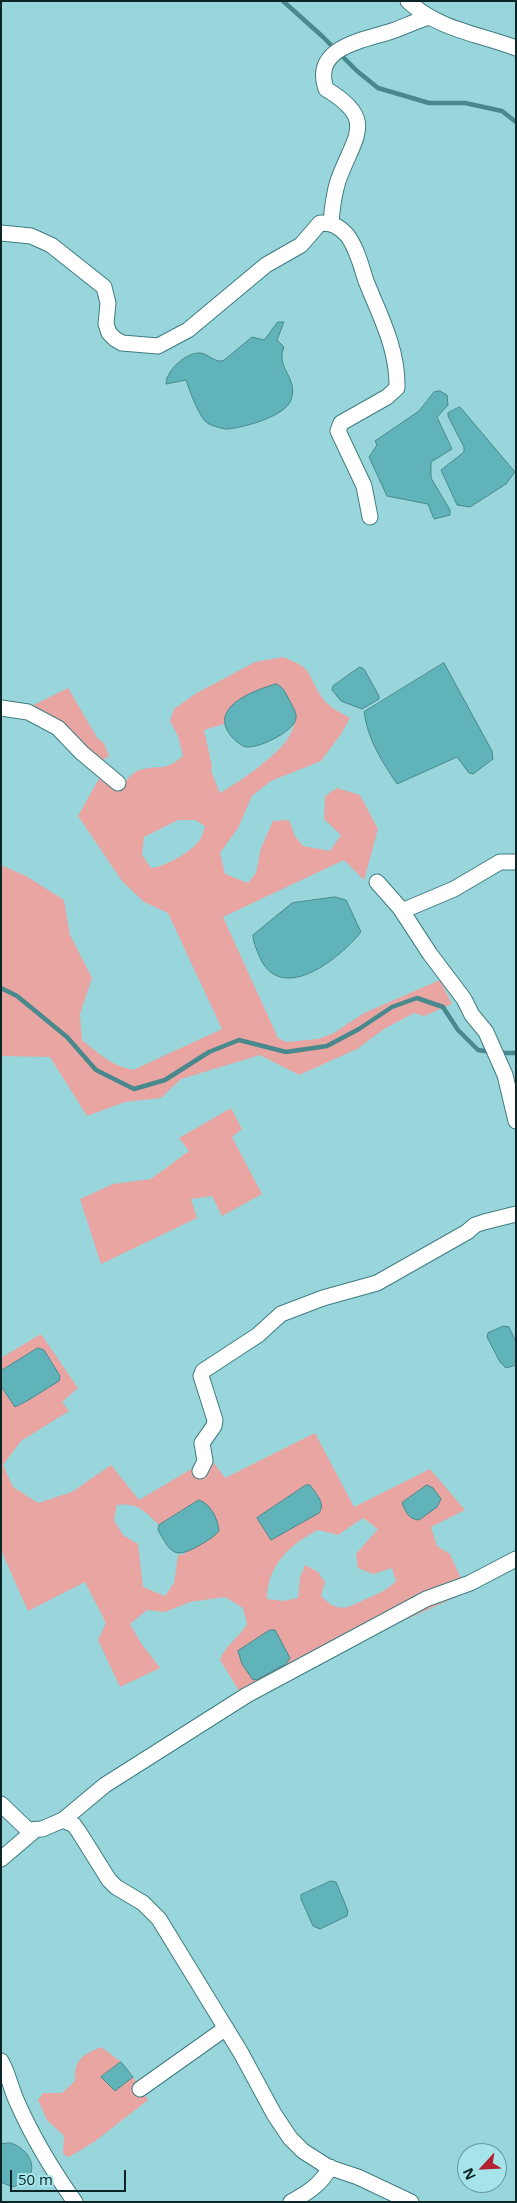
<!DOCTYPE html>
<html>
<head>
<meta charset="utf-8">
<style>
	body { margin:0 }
	#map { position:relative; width:517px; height:2203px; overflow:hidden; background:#98d6db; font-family:"Open Sans",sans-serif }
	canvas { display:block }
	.frame { position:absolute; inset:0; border:2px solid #0c2628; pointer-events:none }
	.north { position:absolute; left:457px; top:2143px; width:50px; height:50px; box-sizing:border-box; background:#a5e4e8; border:1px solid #68989b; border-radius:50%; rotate:245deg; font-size:14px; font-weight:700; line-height:20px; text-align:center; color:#0c2628 }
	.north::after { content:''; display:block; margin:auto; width:18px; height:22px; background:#b32132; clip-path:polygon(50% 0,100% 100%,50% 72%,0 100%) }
	.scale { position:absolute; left:10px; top:2170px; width:116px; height:22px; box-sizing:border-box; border:2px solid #0c2628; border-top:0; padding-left:6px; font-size:15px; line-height:18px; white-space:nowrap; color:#0c2628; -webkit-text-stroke:4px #a5e4e8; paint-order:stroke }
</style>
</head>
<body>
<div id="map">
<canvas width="517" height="2203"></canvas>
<div class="frame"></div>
<div class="north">N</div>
<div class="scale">50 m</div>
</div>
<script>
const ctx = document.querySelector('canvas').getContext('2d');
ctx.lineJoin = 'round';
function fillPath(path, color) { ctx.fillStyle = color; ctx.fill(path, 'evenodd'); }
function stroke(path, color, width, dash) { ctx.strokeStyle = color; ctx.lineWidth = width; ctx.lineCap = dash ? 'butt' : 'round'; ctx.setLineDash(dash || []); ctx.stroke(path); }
const green = new Path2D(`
	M283 657C314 669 306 672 321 696 328 707 339 712 350 718L341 734 321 761 271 781 252 796 238 828 220 853 225 874 248 883 256 873 261 848 273 821 289 820 295 836 303 846 330 851 341 835 324 819 325 796 337 788 360 795 378 829 364 880 344 860 223 917 278 1038 286 1042 318 1039 334 1033 364 1013 440 980 452 1004 424 1016 414 1013 384 1029 357 1049 299 1075 260 1055 181 1079 161 1098 125 1102 87 1116 50 1057 1 1056V865L26 876 64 900 70 935 92 978 80 1014 82 1040C98 1053 112 1066 133 1070L222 1029 168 913 144 902 122 881 78 816 100 777 111 788C128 786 127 774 140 770 162 763 161 774 183 756L178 736 170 721 174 709 195 694 255 662ZM224 719H296C294 726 291 734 287 740 275 757 238 783 220 793L211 771 212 766 204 730 224 724ZM178 820H195L205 826C204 830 203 834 201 838 195 850 165 867 151 868L142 855 144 837Z
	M68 688 98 739 104 743 109 756 100 762 32 706Z
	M231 1108 242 1129 232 1137 262 1194 222 1216 212 1196 191 1199 197 1218 101 1264 80 1199 113 1184 151 1179 189 1151 179 1138Z
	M41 1334 78 1388 62 1402 69 1411 21 1441 3 1465 13 1487 38 1503 72 1492 111 1465 139 1500 193 1468 214 1463 225 1478 315 1433 354 1507 430 1469 465 1510 431 1527 437 1546 450 1554 467 1592 241 1694 220 1660C225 1645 239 1638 247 1624L243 1608 225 1597 190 1602 165 1612 147 1610 130 1624 141 1643 160 1668 120 1687 98 1640 106 1623 85 1582 28 1611 1 1550V1386L5 1394 59 1381 60 1376 44 1350 38 1348 1 1371V1358ZM199 1500 185 1554 178 1555 174 1583 165 1596 143 1587 138 1544 123 1535 114 1520 117 1505C137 1502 145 1511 159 1525ZM363 1518 378 1529 356 1554 358 1568 373 1574 392 1568 396 1581C387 1590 378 1594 366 1599 347 1608 339 1614 321 1596L325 1582 318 1572 305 1565 300 1577 298 1598 283 1601 267 1599C267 1566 290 1544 318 1530L338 1535Z
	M101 2047 121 2062 101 2077 115 2091 133 2077 148 2100 94 2142 69 2157 63 2154 64 2136 47 2120 38 2100 43 2093H62L75 2081C74 2059 83 2055 101 2047Z`);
const water = new Path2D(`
	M278 322H284L277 340 284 347C275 369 299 377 291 400 286 416 243 428 227 429 223 429 213 426 209 424 199 419 190 391 186 380L166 384C166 370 187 352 200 353 209 354 213 362 223 361L252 337 264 340Z
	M440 391 447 395 448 405 437 417 452 449 431 462V478L450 510V515L434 519 428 504 387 496 369 457 377 445 375 441 419 411 434 392Z
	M460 407 515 472 506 484 470 507 457 505 441 470 464 452V447L448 416V413Z
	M444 663 492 751 493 759 473 774 469 773 457 757 397 784C381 760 368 740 364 712Z
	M360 667 364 669 379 696V699L362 709 341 701 332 690 333 686Z
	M276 684C284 687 285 693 290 701 292 706 297 712 296 718 296 731 253 752 243 746 236 742 230 736 227 730 214 704 258 689 276 684Z
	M335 897 346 900 361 932C341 957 284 1004 261 960 258 953 253 943 253 935L292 903Z
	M504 1326 509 1327 516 1342V1365L506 1368 500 1362 487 1337 488 1333Z
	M38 1348 44 1350 60 1376 59 1381 27 1401 15 1407 1 1386V1371Z
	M306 1485H310C316 1494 326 1503 319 1513L271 1540 257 1518Z
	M427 1485 433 1488 441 1499 437 1507 419 1520C408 1519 406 1512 402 1503Z
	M199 1500C211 1504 218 1519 219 1531 214 1537 207 1541 200 1545 174 1560 171 1553 158 1530L159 1525Z
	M270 1630H275L290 1658 286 1664 258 1679 253 1680 242 1664 238 1651Z
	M331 1881 336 1882 348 1911 347 1916 320 1929 313 1926 301 1899V1895Z
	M121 2062 133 2077 115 2091 101 2077Z
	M11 2143C35 2151 42 2180 12 2187L1 2182V2144Z`);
const stream = new Path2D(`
	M283 1 322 36 357 71 378 88 429 103H465L502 111 516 122
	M1 988 17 996 67 1037 96 1070 134 1089 165 1080 209 1052 239 1040 286 1052 327 1046 359 1029 392 1007 417 998 443 1007 458 1030 478 1050 491 1052
	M498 1053H516`);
const minor = new Path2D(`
	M408 1C437 29 479 34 516 48
	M331 223C332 209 334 194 338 181 354 136 378 120 326 89 312 48 362 40 389 32 402 28 415 21 429 17
	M1 233 31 236 51 245 104 287 108 303 106 324 109 333 115 339 122 343 158 346 188 330 266 265 301 245 320 223C332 223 339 226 347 235 357 248 361 266 366 281 380 316 398 349 397 388L387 397 341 423 338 431 364 486 370 517
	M1 708 28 712 58 728 82 753 118 783
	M377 882 400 908 430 954 464 999 472 1015 486 1032 505 1075 516 1121
	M402 911 454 889 500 862H516
	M200 1471 205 1461 202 1443 214 1426 215 1420 201 1376 203 1371 258 1335 281 1314 323 1298 377 1283 467 1232 475 1225 484 1222 516 1214
	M1 1804 28 1830 42 1829 63 1820 74 1825 79 1832 109 1880 116 1887 143 1903 159 1919 241 2053 274 2114 290 2138 303 2151 328 2167 358 2177 411 2202
	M63 1820 105 1785 247 1695 426 1599 470 1583 516 1559
	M1 1859 35 1830
	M1 2061C9 2075 11 2090 18 2104 33 2138 53 2171 75 2202
	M140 2089 226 2028
	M291 2202C307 2193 322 2184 330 2167`);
fillPath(green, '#e8a5a2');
fillPath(water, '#60b3b8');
stroke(water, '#47898d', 1);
stroke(stream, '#47898d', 4.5);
stroke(minor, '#3e7c80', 17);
stroke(minor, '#fff', 15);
</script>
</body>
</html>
